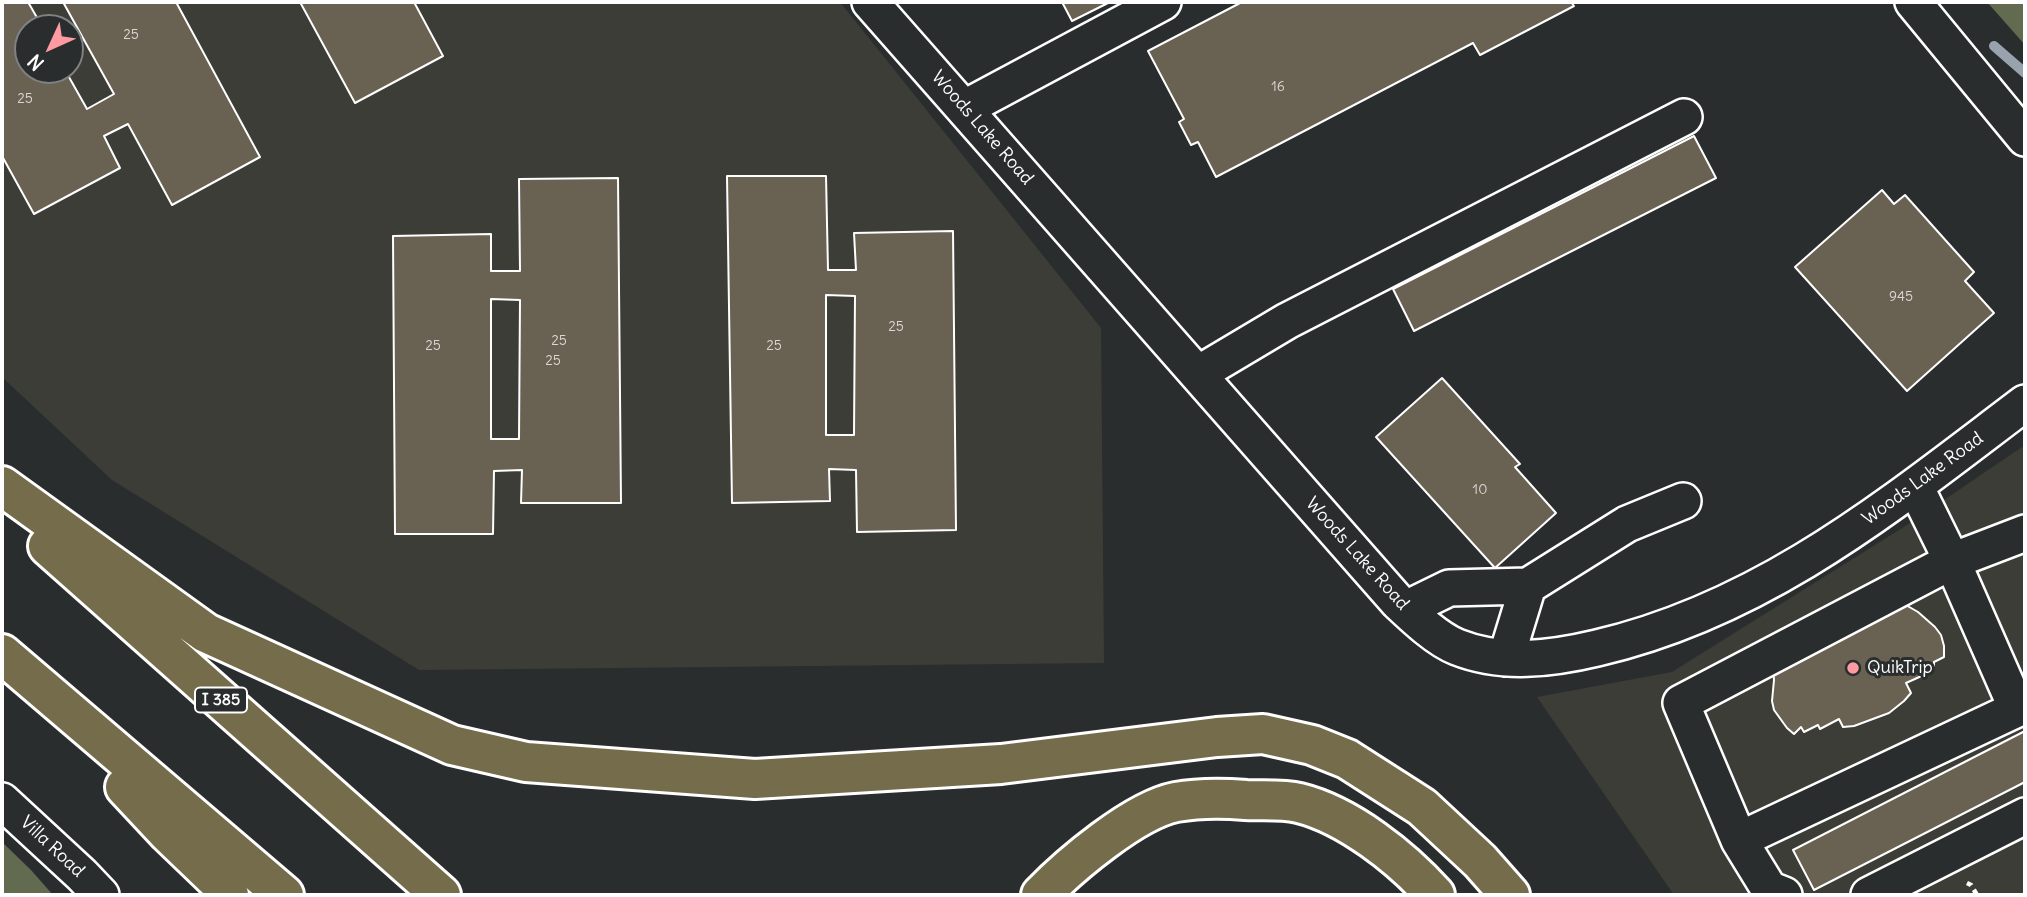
<!DOCTYPE html>
<html>
<head>
<meta charset="utf-8">
<style>
	body { margin:0 }
	#map { position:relative; width:2027px; height:897px; overflow:hidden; background:#2a2d2e; font-family:Delius,sans-serif }
	canvas { display:block }
	.frame { position:absolute; inset:0; border:4px solid #fff; pointer-events:none }
	.north { position:absolute; left:14px; top:14px; width:70px; height:70px; box-sizing:border-box; background:#2a2d2e; border:2px solid #7f8182; border-radius:50%; rotate:225deg; font-size:19px; font-weight:700; line-height:28px; text-align:center; color:#fff }
	.north::after { content:''; display:block; margin:auto; width:24px; height:32px; background:#ff9aa2; clip-path:polygon(50% 0,100% 100%,50% 72%,0 100%) }
</style>
</head>
<body>
<div id="map">
<canvas width="2027" height="897"></canvas>
<div class="frame"></div>
<div class="north">N</div>
</div>
<script>
const ctx = document.querySelector('canvas').getContext('2d');
ctx.lineJoin = 'round';
function fillPath(path, color) { ctx.fillStyle = color; ctx.fill(path, 'evenodd'); }
function stroke(path, color, width, dash) { ctx.strokeStyle = color; ctx.lineWidth = width; ctx.lineCap = dash ? 'butt' : 'round'; ctx.setLineDash(dash || []); ctx.stroke(path); }
function drawText(font, color, halo, rows, align = 'center') {
  ctx.font = font + ' Delius,sans-serif'; ctx.lineWidth = 6; ctx.setLineDash([]); ctx.textBaseline = 'middle'; ctx.strokeStyle = halo; ctx.fillStyle = color; for (const [text, x, y, turn = 0] of rows) {
    ctx.save(); ctx.translate(x, y); ctx.rotate((+turn || 0) * Math.PI / 180); ctx.textAlign = isNaN(turn) ? turn : align; if (halo) ctx.strokeText(text, 0, 0); ctx.fillText(text, 0, 0); ctx.restore();
  }
}
const built = new Path2D(`
	M2 2H840L1101 328 1104 663 419 670 112 480 2 377ZM28 28H70V70H28Z
	M2025 445V895H1674L1537 697 1672 672 1907 525Z`);
const green = new Path2D(`
	M1987 2H2025V45Z
	M2 842 31 870 53 895H2Z`);
const stream = new Path2D(`
	M1994 46 2025 73`);
const building = new Path2D(`
	M2 2H28L43 28H28V70H65L87 109 114 94 63 2H176L260 157 172 205 128 124 104 136 120 168 34 214 2 156Z
	M300 2H414L443 56 355 103Z
	M1062 2H1110L1072 21Z
	M1242 2H1571L1574 6 1480 55 1473 43 1216 177 1198 142 1191 145 1179 122 1184 119 1148 51Z
	M1694 136 1716 178 1414 331 1393 289Z
	M727 176H826L828 270H856L854 233 953 231 956 530 857 532 856 470 829 469 830 501 732 503ZM826 295 855 296 854 435H826Z
	M618 178 621 503H521L522 470 494 471 493 534H395L393 236 491 234V271H520L519 179ZM491 299 520 300 519 439H491Z
	M1882 190 1894 204 1905 195 1974 272 1965 281 1994 313 1907 391 1795 267Z
	M1442 378 1520 464 1515 467 1556 513 1495 568 1376 437Z
	M1904 604 1918 612 1935 627 1941 635 1944 646V657L1934 662V666L1924 671 1926 674 1906 683 1911 693 1904 701 1889 713 1854 726 1843 727 1839 719 1820 729 1818 725 1804 732 1801 727 1794 734 1787 728 1774 710 1772 701 1774 680 1773 669Z
	M2025 731V782L1814 890 1793 850Z`);
const path = new Path2D(`
	M1967 883 1971 885 1977 895`);
const minor = new Path2D(`
	M870 2 1398 602C1414 617 1437 639 1457 647 1502 665 1551 659 1597 648 1765 609 1891 504 2025 403
	M1913 2 2025 138
	M965 108 1163 2
	M1198 374 1287 321 1684 117
	M1915 486 1952 561 2017 709 1739 840 1681 703 1952 561 2025 533
	M1406 609 1449 588 1528 586
	M1506 658 1528 586 1627 524 1683 501
	M2 801 82 875 101 895
	M1739 840 1769 889 1784 895
	M1869 895 2025 816`);
const highway = new Path2D(`
	M2 486 206 633 452 745 526 762 755 779 1001 764 1217 737 1263 734 1312 745 1347 759 1422 807 1480 861 1510 895
	M48 546 441 895
	M2 654 284 895
	M125 787 168 833 218 881 229 895
	M1041 895C1070 865 1135 810 1176 802 1198 798 1223 798 1246 800 1263 801 1282 799 1299 803 1348 815 1402 858 1435 895`);
const markers = [
	[1853,668,7,"#ff9aa2"]
];
const numberNames = [
	["25",131,35],
	["16",1278,87],
	["25",25,99],
	["945",1901,297],
	["25",896,327],
	["25",559,341],
	["25",433,346],
	["25",774,346],
	["25",553,361],
	["10",1480,490]
];
const shields = [
	[221,700,52]
];
const shieldNames = [
	["I 385",221,700]
];
const streetNames = [
	["Woods Lake Road",982,128,49],
	["Woods Lake Road",1923,479,-36],
	["Woods Lake Road",1357,554,48],
	["Villa Road",52,847,43]
];
const poiNames = [
	["QuikTrip",1867,668]
];
fillPath(built, '#3d3d38');
fillPath(green, '#626a50');
stroke(stream, '#98a3ad', 10);
fillPath(building, '#696151');
stroke(building, '#fff', 2);
stroke(minor, '#fff', 40);
stroke(highway, '#fff', 44);
stroke(path, '#fff', 4.5, [5, 5]);
stroke(minor, '#2a2d2e', 35);
stroke(highway, '#746c4b', 38);
for (const [x, y, r, color] of markers) { const dot = new Path2D(); dot.arc(x, y, r, 0, 2 * Math.PI); ctx.fillStyle = color; ctx.fill(dot); stroke(dot, '#2a2d2e', 2.5); }
drawText('14px', '#dad8d4', null, numberNames);
for (const [x, y, w] of shields) { const box = new Path2D(); box.roundRect(x - w / 2, y - 12.5, w, 25, 5); ctx.fillStyle = '#2a2d2e'; ctx.fill(box); stroke(box, '#fff', 2); }
drawText('bold 16px', '#fff', null, shieldNames);
drawText('18px', '#fff', '#2a2d2e', streetNames);
drawText('18px', '#fff', '#2a2d2e', poiNames, 'left');
</script>
</body>
</html>
